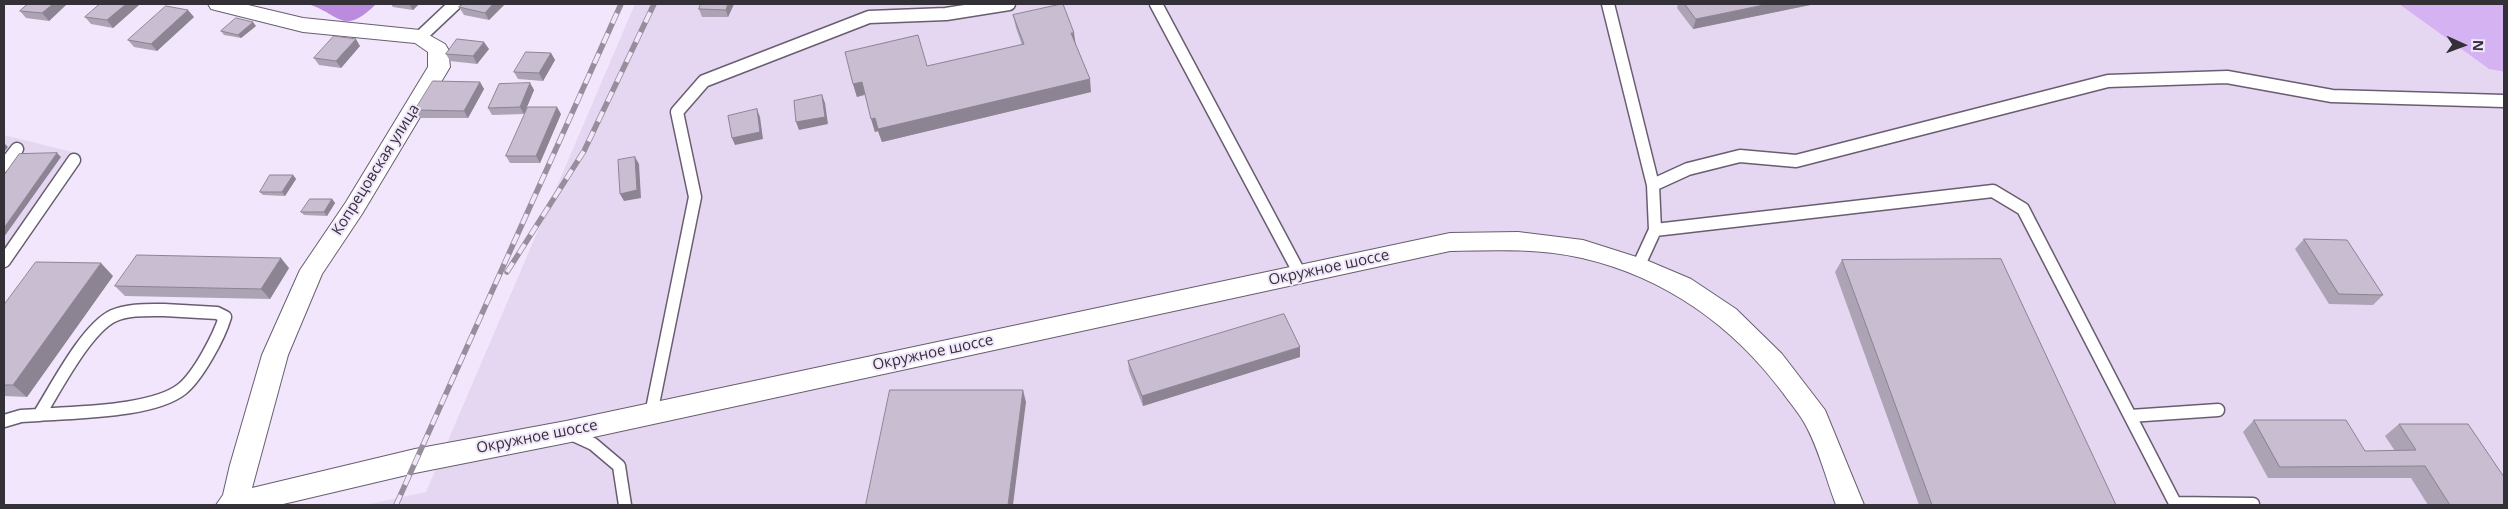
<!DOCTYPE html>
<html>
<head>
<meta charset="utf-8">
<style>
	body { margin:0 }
	#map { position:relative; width:2508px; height:509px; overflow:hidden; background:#f1e6fb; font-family:"Open Sans",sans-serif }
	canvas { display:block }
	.frame { position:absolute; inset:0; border:5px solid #343037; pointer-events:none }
	.north { position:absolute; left:2438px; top:20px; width:50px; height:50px; -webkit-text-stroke:4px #f1e6fb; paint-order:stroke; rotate:92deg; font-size:14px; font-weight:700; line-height:20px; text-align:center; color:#343037 }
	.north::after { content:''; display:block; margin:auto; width:18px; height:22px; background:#343037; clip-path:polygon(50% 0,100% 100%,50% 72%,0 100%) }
</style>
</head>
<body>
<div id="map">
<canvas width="2508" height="509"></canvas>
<div class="frame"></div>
<div class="north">N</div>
</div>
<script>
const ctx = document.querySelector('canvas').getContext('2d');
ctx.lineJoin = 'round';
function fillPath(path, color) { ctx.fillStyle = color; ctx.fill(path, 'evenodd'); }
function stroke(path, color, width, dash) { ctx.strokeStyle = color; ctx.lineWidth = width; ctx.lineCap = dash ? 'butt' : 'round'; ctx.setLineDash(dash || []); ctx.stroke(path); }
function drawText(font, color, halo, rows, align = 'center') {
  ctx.font = font + ' "Open Sans",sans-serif'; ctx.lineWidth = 4; ctx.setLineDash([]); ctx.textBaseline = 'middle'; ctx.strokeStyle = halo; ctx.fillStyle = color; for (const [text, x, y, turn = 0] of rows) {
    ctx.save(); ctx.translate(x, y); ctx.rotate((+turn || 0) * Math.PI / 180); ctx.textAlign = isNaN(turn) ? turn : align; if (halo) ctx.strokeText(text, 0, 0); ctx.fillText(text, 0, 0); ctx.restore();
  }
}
const built = new Path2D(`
	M635 4H2399L2489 69 2504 73V505H365L426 492Z
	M4 135 80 154 4 262Z`);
const green = new Path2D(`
	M2399 4H2504V72L2489 69Z`);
const water = new Path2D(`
	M308 4H376C343 37 340 14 308 4Z`);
const service = new Path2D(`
	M1156 4 1300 274
	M1608 4 1653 185 1655 230 1638 267
	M420 37 455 4
	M4 166 17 149
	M1653 185 1688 169 1740 156 1796 161 2108 81 2227 77 2332 96 2504 101
	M1655 230 1993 191 2023 209 2176 505
	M4 261 74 160
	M164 310 217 313 225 317C219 337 198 376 182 389 153 412 76 412 39 415 56 388 86 329 113 316 128 309 148 310 164 310Z
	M651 414 695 197 677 112 704 81 869 17 946 14 1009 4
	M2130 416 2218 410
	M4 421 21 416 39 415
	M569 433 593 444 619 466 625 505
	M2175 503 2253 504`);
const minor = new Path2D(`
	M208 4H244L303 18 420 30 445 44 448 49 450 67 362 214 322 274 288 355 252 488 415 449 566 421 1450 233 1518 232 1583 240 1646 260 1691 279 1736 309 1782 354 1825 410 1864 505H1836C1826 479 1819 449 1805 424 1799 413 1790 403 1783 393 1733 326 1665 277 1582 258 1539 248 1494 250 1450 251L566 443 415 473 279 505H216L223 495 230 465 262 355 300 270 346 202 428 67V52L415 43 303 32 211 9Z`);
const rail = new Path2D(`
	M507 272 584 151 654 4
	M396 505 621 4`);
const wall = new Path2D(`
	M28 4H67L49 21 26 18 20 11Z
	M391 4H419L413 10 393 7Z
	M463 4H505L489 20 464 15 459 7Z
	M734 4 728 17H702L699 9Z
	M1678 4H1815L1693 29 1677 8Z
	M139 5 113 28 91 24 85 17Z
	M1013 15 1076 45 1091 92 882 142 878 131 875 132 865 95 857 97 853 84 1022 45 1016 28Z
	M194 17 157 51 134 47 128 40Z
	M256 26 241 38 224 35 221 31Z
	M360 46 341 68 319 65 314 58Z
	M489 49 477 64 450 61 446 54Z
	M551 53 555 60 543 81 518 79 514 72Z
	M480 82 484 89 468 118H420L415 110Z
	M530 83 534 90 524 114 492 115 488 108Z
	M561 114 540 163H510L506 156Z
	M293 175 296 179 285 196 263 195 260 192Z
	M332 199 335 203 327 216 304 215 301 212Z
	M2304 239 2383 295 2373 305 2329 304 2295 249Z
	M1842 260 2116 505H1919L1835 272Z
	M289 268 270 299 125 296 115 286Z
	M113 276 27 397 4 396V305Z
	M1300 357 1143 406 1129 371 1128 361Z
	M2254 420 2365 451H2395L2385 436 2399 424 2504 505H2428L2411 478H2268L2243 432Z`);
const shadedWall = new Path2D(`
	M53 4H67L49 21 42 13Z
	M126 4H138L139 5 113 28 107 20Z
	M409 4H419L413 10Z
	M493 4H505L489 20 485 13Z
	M728 4H734L728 17 726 10Z
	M1769 4H1815L1693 29 1696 19Z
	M188 10 194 17 157 51 151 44Z
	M253 22 256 26 241 38 238 35Z
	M1071 33H1074L1076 46Z
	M356 39 360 46 341 68 336 61Z
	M484 42 489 49 477 64 473 56Z
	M551 53 555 60 543 81 539 73Z
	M1090 79 1091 92 882 142 878 131 875 132 871 119Z
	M480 82 484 89 468 118 464 111Z
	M862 82 866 94 857 97 853 84Z
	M530 83 534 90 524 114 520 107Z
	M822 95 825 103 828 124 799 130 796 122Z
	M557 107 561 114 540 163 536 156Z
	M757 109 760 117 763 139 735 145 732 138Z
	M4 143 8 147 4 152Z
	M57 153 61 157 4 237V228Z
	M635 157 639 164 641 198 624 201 620 194Z
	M293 175 296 179 285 196 282 192Z
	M332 199 335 203 327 216 324 212Z
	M281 258 289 268 270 299 261 289Z
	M101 263 113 276 27 397 13 385Z
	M1300 347V357L1143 406 1142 396Z
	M1023 390 1026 402 1013 505H1008Z`);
const building = new Path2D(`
	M28 4H53L42 13 20 11Z
	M100 4H126L107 20 85 17Z
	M463 4H493L485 13 459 7Z
	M701 4H728L726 10 699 9Z
	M1063 4 1074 33H1071L1090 79 878 129 875 118 871 119 862 82 853 84 845 52 918 35 927 66 1024 44 1013 15Z
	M1685 4H1769L1696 19Z
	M166 6 188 10 151 44 128 40Z
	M236 18 253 22 238 35 221 31Z
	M334 36 356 39 336 61 314 58Z
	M457 39 484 42 473 56 446 54Z
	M526 52 551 53 539 73 514 72Z
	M433 81 480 82 464 111 415 110Z
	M530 83 520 107 488 108 499 84Z
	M822 95 825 117 796 122 794 101Z
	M528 107H557L536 156H506Z
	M757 109 760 132 732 138 728 116Z
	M57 153 4 228V175L19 154Z
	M635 157 637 190 620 194 618 160Z
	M270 175H293L282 192H260Z
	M310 199H332L324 212H301Z
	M2304 239 2347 240 2383 295 2339 294Z
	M137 255 281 258 261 289 115 286Z
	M2001 259 2116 505H1932L1842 260Z
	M36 262 101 263 13 385H4V305Z
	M1284 314 1300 347 1142 396 1128 361Z
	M890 390H1023L1008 505H866Z
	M2254 420H2346L2365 451 2416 450 2399 424H2468L2504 477V505H2450L2425 466 2280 467Z`);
const streetNames = [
	["Копрецовская улица",376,170,-58],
	["Окружное шоссе",1329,268,-12],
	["Окружное шоссе",933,353,-12],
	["Окружное шоссе",537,437,-11]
];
fillPath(built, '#e5d7f1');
fillPath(green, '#d5b2f2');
fillPath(water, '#bb8be0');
stroke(service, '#685e70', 15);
stroke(minor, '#685e70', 2);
stroke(service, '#fff', 12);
fillPath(minor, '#fff');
stroke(rail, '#968e9c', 5.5);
stroke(rail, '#f1e6fb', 4, [11]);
fillPath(wall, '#aca3b4');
fillPath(shadedWall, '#8c8492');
fillPath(building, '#c8bdd1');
stroke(building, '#8c8492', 1);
drawText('15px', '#343037', '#f1e6fb', streetNames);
</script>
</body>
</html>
